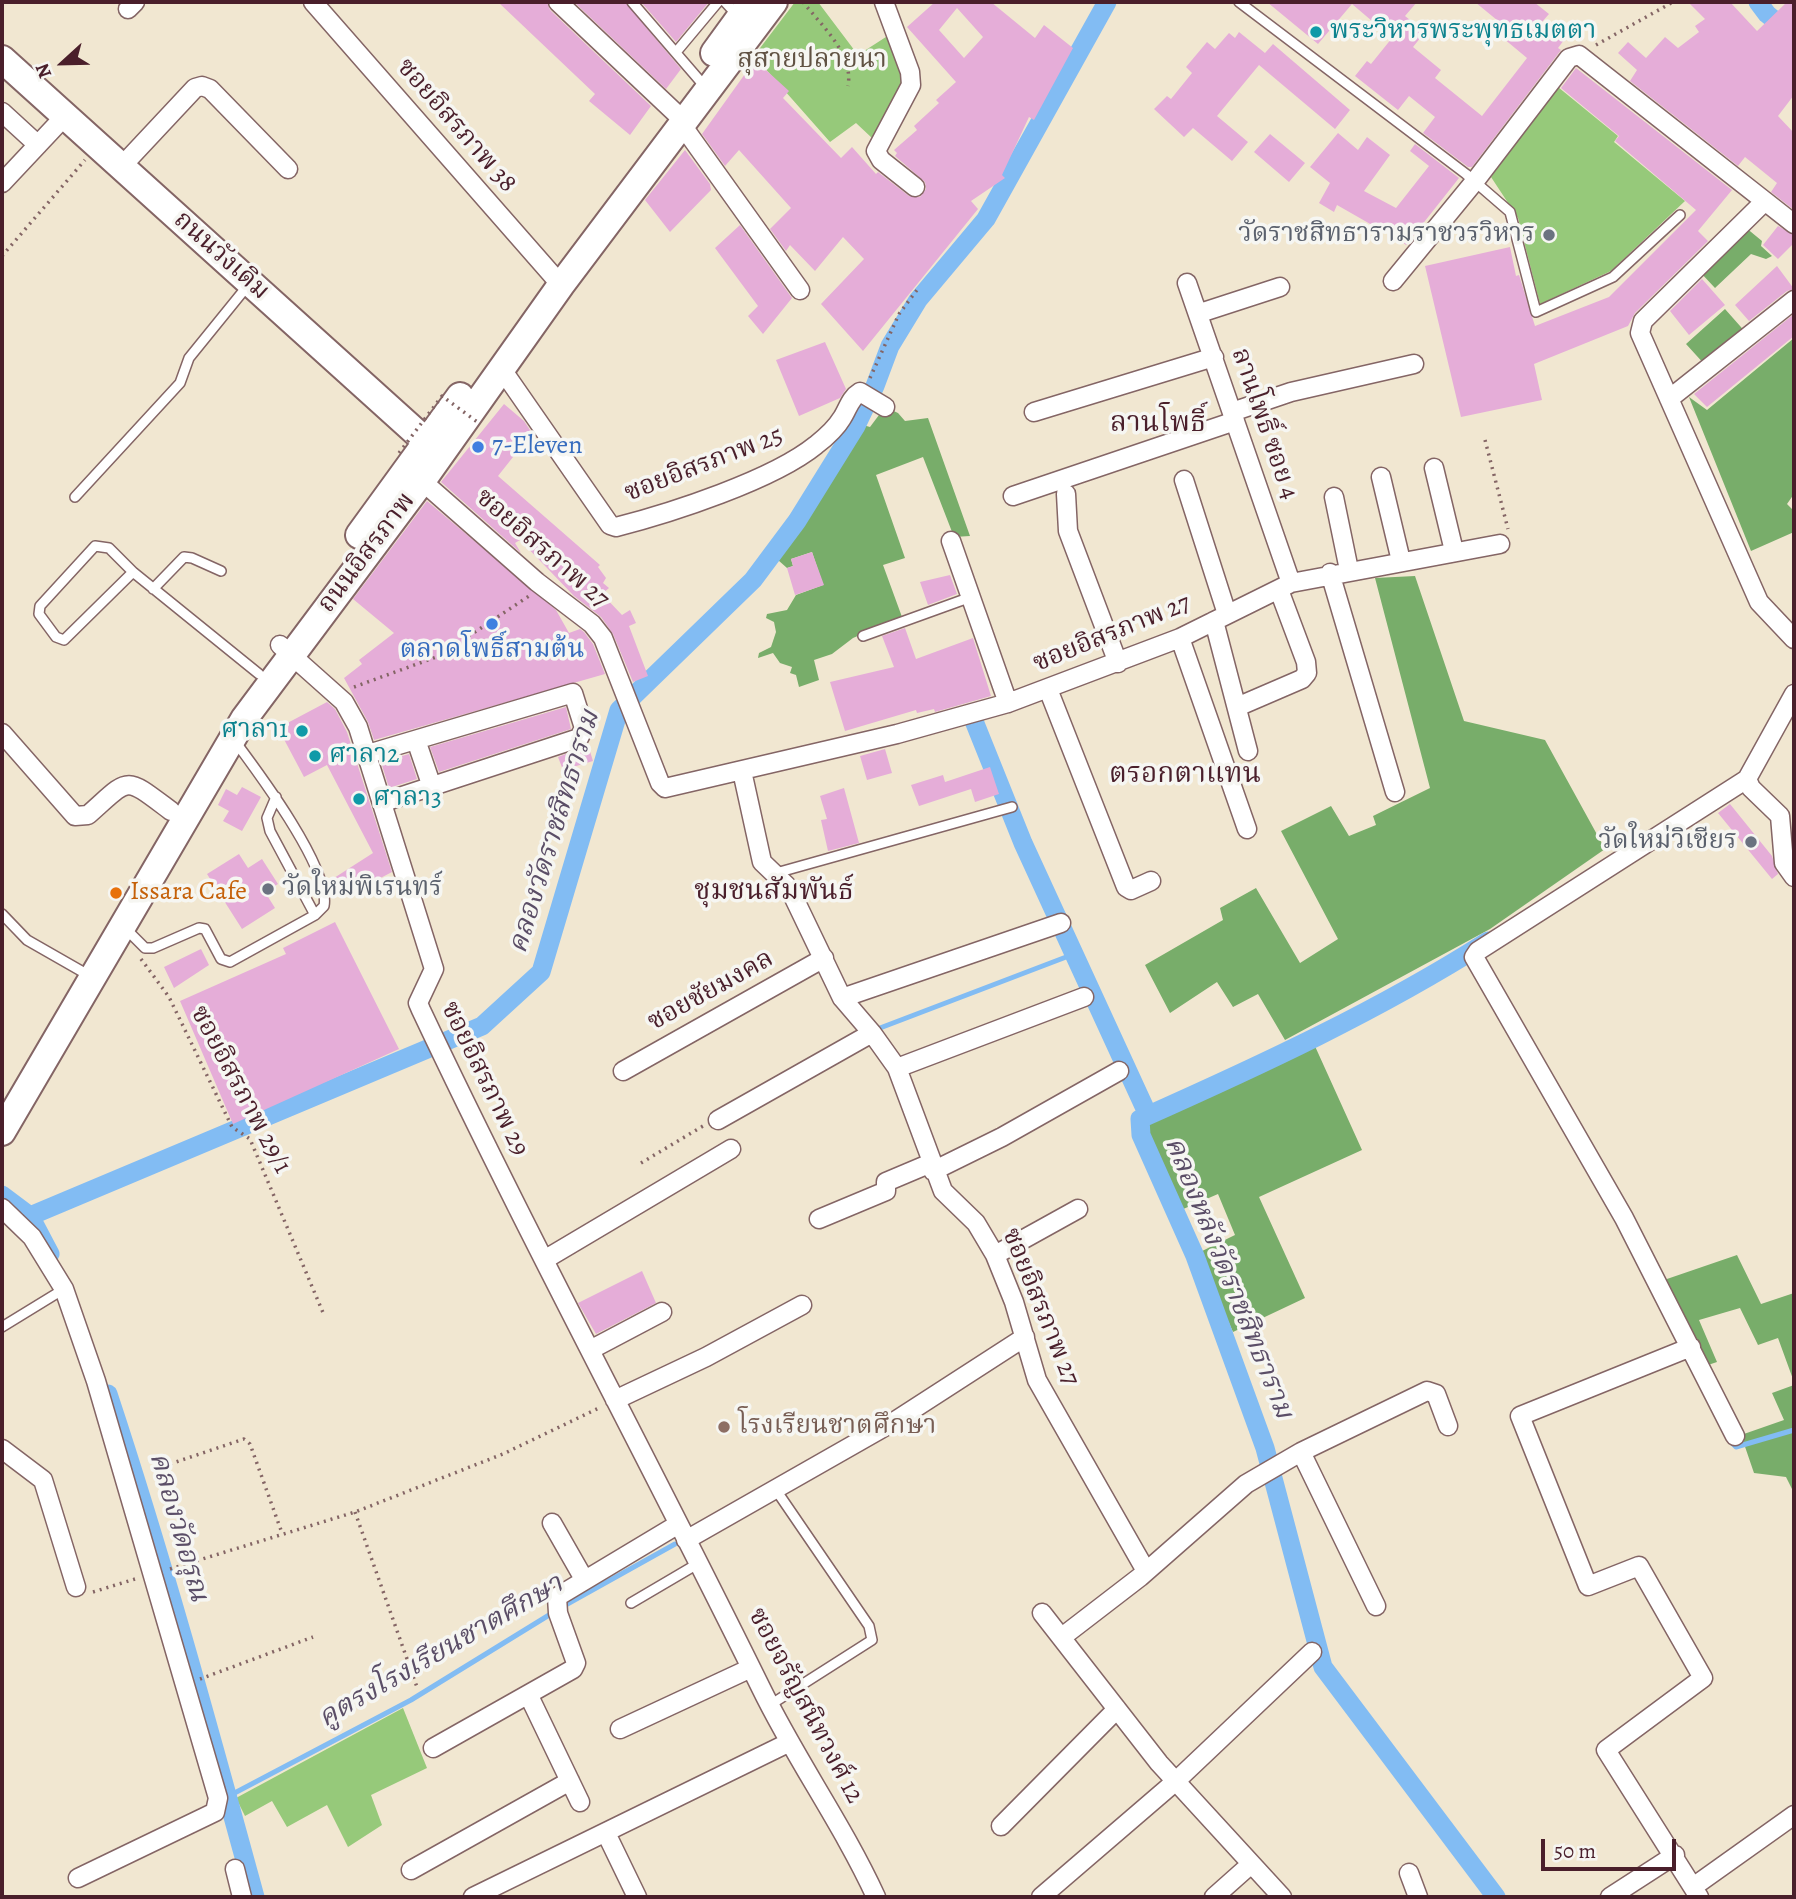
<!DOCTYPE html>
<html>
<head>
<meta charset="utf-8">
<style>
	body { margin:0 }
	#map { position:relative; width:1796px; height:1899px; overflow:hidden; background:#f1e7d1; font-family:Alegreya,serif }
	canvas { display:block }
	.frame { position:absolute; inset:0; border:4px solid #4a1f2b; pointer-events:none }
	.north { position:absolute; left:28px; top:28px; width:70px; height:70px; -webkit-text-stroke:5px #f6f6f2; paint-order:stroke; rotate:248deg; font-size:19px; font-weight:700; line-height:28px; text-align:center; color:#4a1f2b }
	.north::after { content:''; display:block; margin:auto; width:24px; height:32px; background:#4a1f2b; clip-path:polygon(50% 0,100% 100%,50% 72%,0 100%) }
	.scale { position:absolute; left:1541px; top:1839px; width:135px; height:32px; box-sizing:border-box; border:4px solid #4a1f2b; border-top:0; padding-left:9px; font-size:21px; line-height:24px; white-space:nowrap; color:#4a1f2b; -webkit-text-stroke:5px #f6f6f2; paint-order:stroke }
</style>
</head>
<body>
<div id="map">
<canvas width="1796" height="1899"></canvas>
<div class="frame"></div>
<div class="north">N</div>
<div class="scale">50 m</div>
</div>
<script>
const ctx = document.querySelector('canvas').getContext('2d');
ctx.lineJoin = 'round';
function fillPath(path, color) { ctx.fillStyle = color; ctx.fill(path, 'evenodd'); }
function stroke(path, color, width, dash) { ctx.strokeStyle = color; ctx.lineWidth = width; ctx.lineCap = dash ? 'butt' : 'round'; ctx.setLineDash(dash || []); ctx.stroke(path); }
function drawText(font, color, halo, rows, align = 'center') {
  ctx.font = font + ' Alegreya,"Noto Serif Thai",serif'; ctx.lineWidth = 7; ctx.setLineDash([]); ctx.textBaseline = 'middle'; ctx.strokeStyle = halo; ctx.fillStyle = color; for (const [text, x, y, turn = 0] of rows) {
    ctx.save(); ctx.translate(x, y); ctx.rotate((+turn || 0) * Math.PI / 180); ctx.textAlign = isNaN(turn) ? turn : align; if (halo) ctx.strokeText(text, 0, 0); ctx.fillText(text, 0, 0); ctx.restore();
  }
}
const green = new Path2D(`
	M795 2H818L858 55 889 35C916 90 904 91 872 138L856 123 830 142 754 56Z
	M1558 87 1618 136 1614 142 1685 201 1611 271 1540 304 1518 218 1491 177Z
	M403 1708 427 1768 371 1795 382 1825 348 1847 327 1805 287 1827 272 1801 245 1816 236 1798Z`);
const forest = new Path2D(`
	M1745 227 1762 241 1761 246 1772 256 1766 259 1751 254 1715 288 1700 272Z
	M1725 309 1748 335 1706 366 1686 344Z
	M1794 338V494L1787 504 1794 511V532L1751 551 1689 397 1707 410Z
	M885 407 898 413 905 421 928 418 970 536 954 537 923 457 876 475 905 558 883 565 902 617 853 638 832 654 814 660 819 680 799 687 796 675 790 673 792 667 780 663 773 653 758 658 759 653 771 647 776 632 774 622 766 618 767 614 787 610 796 595 823 585 812 552 791 559 793 566 787 568 778 560 863 425 870 427Z
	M1415 576 1464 721 1545 740 1605 849 1490 929 1285 1040 1258 994 1233 1007 1217 982 1170 1013 1145 965 1223 920 1220 908 1256 888 1300 963 1338 939 1281 831 1331 806 1349 836 1376 825 1373 816 1430 788 1375 578Z
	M1314 1044 1362 1150 1259 1197 1305 1298 1233 1332 1198 1253 1235 1235 1218 1194 1181 1210 1145 1124Z
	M1737 1255 1761 1304 1794 1293V1382L1778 1338 1758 1345 1740 1308 1699 1320 1717 1362 1708 1365 1664 1280Z
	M1794 1385V1493L1786 1477 1754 1473 1741 1435 1784 1420 1772 1393Z`);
const stream = new Path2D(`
	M880 1028 1074 954
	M1730 1441 1736 1447 1794 1430
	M562 1607 675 1544
	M227 1797 411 1700 554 1612`);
const canal = new Path2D(`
	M1758 2 1767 14 1794 36
	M974 721 1023 843 1148 1115
	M1488 941C1378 1011 1259 1066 1140 1119L1141 1135 1195 1256 1265 1448 1323 1667 1496 1897
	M2 1195 30 1216 50 1254
	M30 1216 482 1026 541 972 619 710 753 580 797 521 856 426 875 386 890 346 918 300 986 219 1107 2
	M108 1394C163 1560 209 1729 255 1897`);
const building = new Path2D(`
	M498 2H547L550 10 651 106 630 135 589 101 595 94Z
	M574 2H625L681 69 666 89Z
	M641 2H709L676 42Z
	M935 2H991L1035 38 1044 25 1073 48 1034 120 1029 117 1002 175 1005 178 971 201 978 209 863 351 821 304 864 259 843 237 815 271 790 245 786 251 770 229 791 208 739 150 725 166 702 134 755 60 789 91 783 98 841 158 852 147 876 174 878 172 909 196 920 197 926 189 925 182 895 156 897 153 894 150 917 130 914 126 939 103 936 100 956 82 907 27ZM957 8 983 37 964 58 939 30Z
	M1267 2H1417L1405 16 1425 32 1413 47 1441 70 1435 78 1482 116 1527 58 1497 33 1503 25 1475 2H1534L1549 14 1542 22 1564 40 1558 48 1561 50 1472 167H1468L1423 133 1435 117 1409 96 1398 110 1355 76 1367 61 1371 64 1392 38 1352 4 1318 44Z
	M1688 2H1730L1757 31 1787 2H1794V95L1778 116 1794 133V210L1771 192 1777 183 1745 157 1738 166 1630 81 1637 70 1618 53 1628 42 1646 58 1665 37 1678 48 1699 32 1695 26 1705 19Z
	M1239 32 1265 53 1273 44 1350 110 1335 129 1259 65 1217 116 1248 142 1232 161 1193 128 1184 137 1154 109 1167 96 1171 99 1192 73 1186 67 1207 42 1215 49 1229 33 1235 38Z
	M1576 68 1732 190 1698 231 1708 241 1635 313 1628 326 1534 364 1542 400 1461 417 1425 266 1510 247 1516 276 1519 275 1535 326 1609 297 1696 210 1615 141 1619 136 1561 88Z
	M1338 133 1358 150 1367 137 1390 155 1364 191 1396 208 1429 166 1410 151 1415 144 1459 178 1406 245 1381 225 1379 229 1337 205 1334 212 1319 203 1330 183 1310 167Z
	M1270 134 1305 163 1289 182 1254 152Z
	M685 150 710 184 711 190 670 232 645 200Z
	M740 225 792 298 763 334 748 316 758 306 715 248Z
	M1778 226 1794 235V243L1778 259 1763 245Z
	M1777 266 1794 289 1787 291 1749 321 1735 305Z
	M1702 279 1725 305 1689 335 1670 311Z
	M1794 314V336L1707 407 1694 394Z
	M825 342 846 389 840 398 799 416 776 360Z
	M504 404 524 421 532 433 498 476 600 565 598 567 606 578 603 583 609 588 602 594 622 615 630 610 636 623 629 626 648 676 633 682 613 634 601 617 574 596 520 540 515 543 521 553 441 482Z
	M427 501 556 610 569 633 580 629 584 632 593 644 605 674 374 740 368 722 344 678 362 664 359 660 394 633 353 599Z
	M812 552 824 585 795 595 787 568 793 566 791 559Z
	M950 575 957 594 928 605 920 582Z
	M905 628 916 659 973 638 991 696 935 712 934 709 917 713 916 710 845 731 830 682 894 667 882 636Z
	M327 702 335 709 347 732 392 872 344 897 334 878 373 853 327 765 304 777 278 728Z
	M566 707 571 729 439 772 430 747Z
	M588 745 593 761 563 770 558 757Z
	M885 749 892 773 867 780 860 756Z
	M409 754 417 779 389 788 381 762Z
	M990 767 999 794 975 802 971 789 919 806 911 785 943 775 945 782Z
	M242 787 261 797 242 831 223 821 229 811 218 805 226 789 237 795Z
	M844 788 859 843 828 851 821 820 827 819 820 796Z
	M1730 804 1772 856 1778 874 1772 879 1718 813Z
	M239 854 248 868 262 859 278 884 265 892 275 908 242 929 207 874Z
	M335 922 399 1049 233 1124 180 1001 286 954 283 948Z
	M201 949 209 965 174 988 164 967Z
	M642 1271 656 1303 596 1334 578 1303Z`);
const path = new Path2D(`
	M803 2C821 25 854 54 848 86
	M1596 45 1673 2
	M2 256 85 160
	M870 378 899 314 917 290
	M1485 440 1508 529
	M354 687 439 656 529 596
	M141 959 169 997 232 1127 250 1139 324 1315
	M641 1163 703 1126
	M170 1464 244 1439 250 1444 282 1533
	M355 1512 418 1690
	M170 1569 355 1512 503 1454 601 1407
	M93 1592 135 1579
	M200 1679 313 1637`);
const lane = new Path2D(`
	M632 2 707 89
	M725 2 738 16
	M1239 2 1466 174 1510 212 1536 312 1613 277 1680 215
	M677 51 718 2
	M75 497 180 383 189 358 249 284
	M133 572 109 548 95 546 40 606 39 614 56 637 64 640 133 572 259 674
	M153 589 184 557 192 558 221 571
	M863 636 971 597
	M276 797 267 818 270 831 315 915
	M776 873 1012 807
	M2 914 27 940 90 976
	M126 929 145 948H153L199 928 205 929 221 959 230 962 315 915 324 906C331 869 258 772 234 740
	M2 1327 64 1289
	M631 1603 699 1563
	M770 1705 872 1640 869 1626 776 1490`);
const street = new Path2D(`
	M313 2 561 285
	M558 2 684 121
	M884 2 910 72 911 85 876 151 881 160 915 187
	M128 9 135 2
	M2 112 38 145
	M682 125 800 290
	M122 166 195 88 202 86 210 89 288 169
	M2 183 64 117
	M1765 201 1643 321 1640 333 1759 602 1794 639
	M1393 281 1475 181 1569 58 1579 55 1794 224
	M1187 283 1291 583
	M1200 313 1280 287
	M501 368 610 525 616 527C671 513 773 480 816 445 825 438 836 428 842 418 848 409 850 398 860 392L885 407
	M1669 399 1794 300
	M1034 412 1214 357
	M1232 412 1291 392 1414 364
	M1434 468 1454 551
	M1381 477 1401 561
	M1184 480 1227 614
	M422 481 537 582 592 624 603 638 660 783 665 788 897 734 1008 703 1180 638 1291 583 1500 544
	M1066 494 1068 531 1118 663
	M1013 496 1235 421
	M1334 497 1349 570
	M951 541 1008 703
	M1330 573 1395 792
	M1214 621 1248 751
	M1180 638 1247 829
	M280 645 344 702 358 727 434 969 418 1003 421 1010C529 1239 650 1462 761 1688 796 1760 843 1825 876 1897
	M1048 689 1126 887 1131 890 1151 881
	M1794 694 1747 779 1751 788 1780 816 1784 863 1794 877
	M1237 707 1302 679 1307 673 1306 662 1279 590
	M2 733 75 816 88 815C131 777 123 775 171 811
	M416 740 431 784
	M368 754 573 693 584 728 579 738 384 802
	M742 771 762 862 786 885 794 898 842 998 872 1033 897 1068 943 1191 976 1223 995 1255 1014 1302 1037 1380 1146 1571
	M842 998 1061 923
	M897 1068 1084 997
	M623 1071 824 958
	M718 1120 872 1033
	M933 1171 1002 1137 1119 1071
	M2 1208 32 1237 64 1289 96 1381 218 1798 215 1812 78 1878
	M819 1219 886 1191V1182L931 1163
	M995 1255 1078 1209
	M544 1260 731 1149
	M1691 1347 1520 1416 1588 1586 1639 1566 1703 1678 1606 1750 1699 1897
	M590 1350 662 1312
	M615 1400 706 1357 802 1305
	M1735 1436 1624 1218 1474 957 1478 951 1747 779
	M2 1449 43 1480 76 1587
	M1301 1452 1376 1606
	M552 1523 584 1579
	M686 1540 895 1421 1025 1337
	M1042 1613 1159 1763 1282 1897
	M1062 1637 1140 1577 1246 1484 1301 1452 1427 1391 1436 1394 1448 1426
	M529 1696 580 1802
	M620 1729 751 1668
	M433 1748 573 1669 576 1663 558 1613 557 1597 677 1525
	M1001 1826 1117 1709
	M606 1833 637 1897
	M235 1869 242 1897
	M411 1870 570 1781
	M1409 1873 1418 1897
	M1693 1887 1794 1815
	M473 1897 790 1742
	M1041 1897 1176 1781 1312 1652
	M1214 1897 1250 1865
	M1610 1897 1675 1855`);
const secondary = new Path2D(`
	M714 53 751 2
	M2 59 440 454
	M359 535 460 396
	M2 1132 244 719 422 481 561 285 774 2`);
const pathBridge = new Path2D(`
	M399 453 442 396 480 424`);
const markers = [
	[1316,32,7,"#0f9aa8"],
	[1549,235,7,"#6b7280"],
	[478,447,7,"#3f7fe0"],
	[492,624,7,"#3f7fe0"],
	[302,731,7,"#0f9aa8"],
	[315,756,7,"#0f9aa8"],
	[359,799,7,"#0f9aa8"],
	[1751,842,7,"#6b7280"],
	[268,889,7,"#6b7280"],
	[116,893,7,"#e8710a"],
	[724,1427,7,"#8d6e63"]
];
const cultureNames = [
	["พระวิหารพระพุทธเมตตา",1330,32],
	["ศาลา1",288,731,"right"],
	["ศาลา2",329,756],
	["ศาลา3",373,799]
];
const parkNames = [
	["สุสายปลายนา",812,61]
];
const streetNames = [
	["ซอยอิสรภาพ 38",456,126,49],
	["ถนนวังเดิม",221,256,42],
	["ลานโพธิ์ ซอย 4",1264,424,71],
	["ซอยอิสรภาพ 25",704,465,-21],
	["ซอยอิสรภาพ 27",542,549,41],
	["ถนนอิสรภาพ",367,553,-53],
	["ซอยอิสรภาพ 27",1112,634,-22],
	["ซอยชัยมงคล",711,991,-29],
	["ซอยอิสรภาพ 29",484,1079,64],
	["ซอยอิสรภาพ 29/1",240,1090,62],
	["ซอยอิสรภาพ 27",1040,1307,68],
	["ซอยจรัญสนิทวงศ์ 12",805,1706,62]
];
const worshipNames = [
	["วัดราชสิทธารามราชวรวิหาร",1535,235],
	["วัดใหม่วิเชียร",1737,842],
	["วัดใหม่พิเรนทร์",282,889,"left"]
];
const shopNames = [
	["7-Eleven",492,447],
	["ตลาดโพธิ์สามต้น",492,651,"center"]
];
const foodNames = [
	["Issara Cafe",130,893]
];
const educationNames = [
	["โรงเรียนชาตศึกษา",738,1427]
];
const neighbourhoodNames = [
	["ลานโพธิ์",1158,424],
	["ตรอกตาแทน",1185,775],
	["ชุมชนสัมพันธ์",774,892]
];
const waterNames = [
	["คลองวัดราชสิทธาราม",555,832,-73],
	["คลองหลังวัดราชสิทธาราม",1228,1278,68],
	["คลองวัดอรุณ",178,1527,74],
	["คูตรงโรงเรียนชาตศึกษา",441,1652,-30]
];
fillPath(green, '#96c97a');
fillPath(forest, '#78ad6a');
stroke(stream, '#82bcf3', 5);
stroke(canal, '#82bcf3', 19);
fillPath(building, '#e5add8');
stroke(lane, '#846565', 12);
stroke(street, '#846565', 21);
stroke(secondary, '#846565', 30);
stroke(path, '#846565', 3.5, [2, 5]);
stroke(lane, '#fff', 9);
stroke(street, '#fff', 18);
stroke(secondary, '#fff', 26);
stroke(pathBridge, '#846565', 3.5, [2, 5]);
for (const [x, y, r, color] of markers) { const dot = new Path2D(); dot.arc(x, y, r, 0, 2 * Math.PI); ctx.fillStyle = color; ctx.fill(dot); stroke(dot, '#f6f6f2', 2.5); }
drawText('26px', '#0d838f', '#f6f6f2', cultureNames, 'left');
drawText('26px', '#615243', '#f6f6f2', parkNames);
drawText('26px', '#4a1f2b', '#f6f6f2', streetNames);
drawText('26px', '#5b616d', '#f6f6f2', worshipNames, 'right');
drawText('26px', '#366cbe', '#f6f6f2', shopNames, 'left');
drawText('26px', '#c56008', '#f6f6f2', foodNames, 'left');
drawText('26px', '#785e54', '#f6f6f2', educationNames, 'left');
drawText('28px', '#4a1f2b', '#f6f6f2', neighbourhoodNames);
drawText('italic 28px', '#5b4e67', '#f6f6f2', waterNames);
</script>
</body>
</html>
